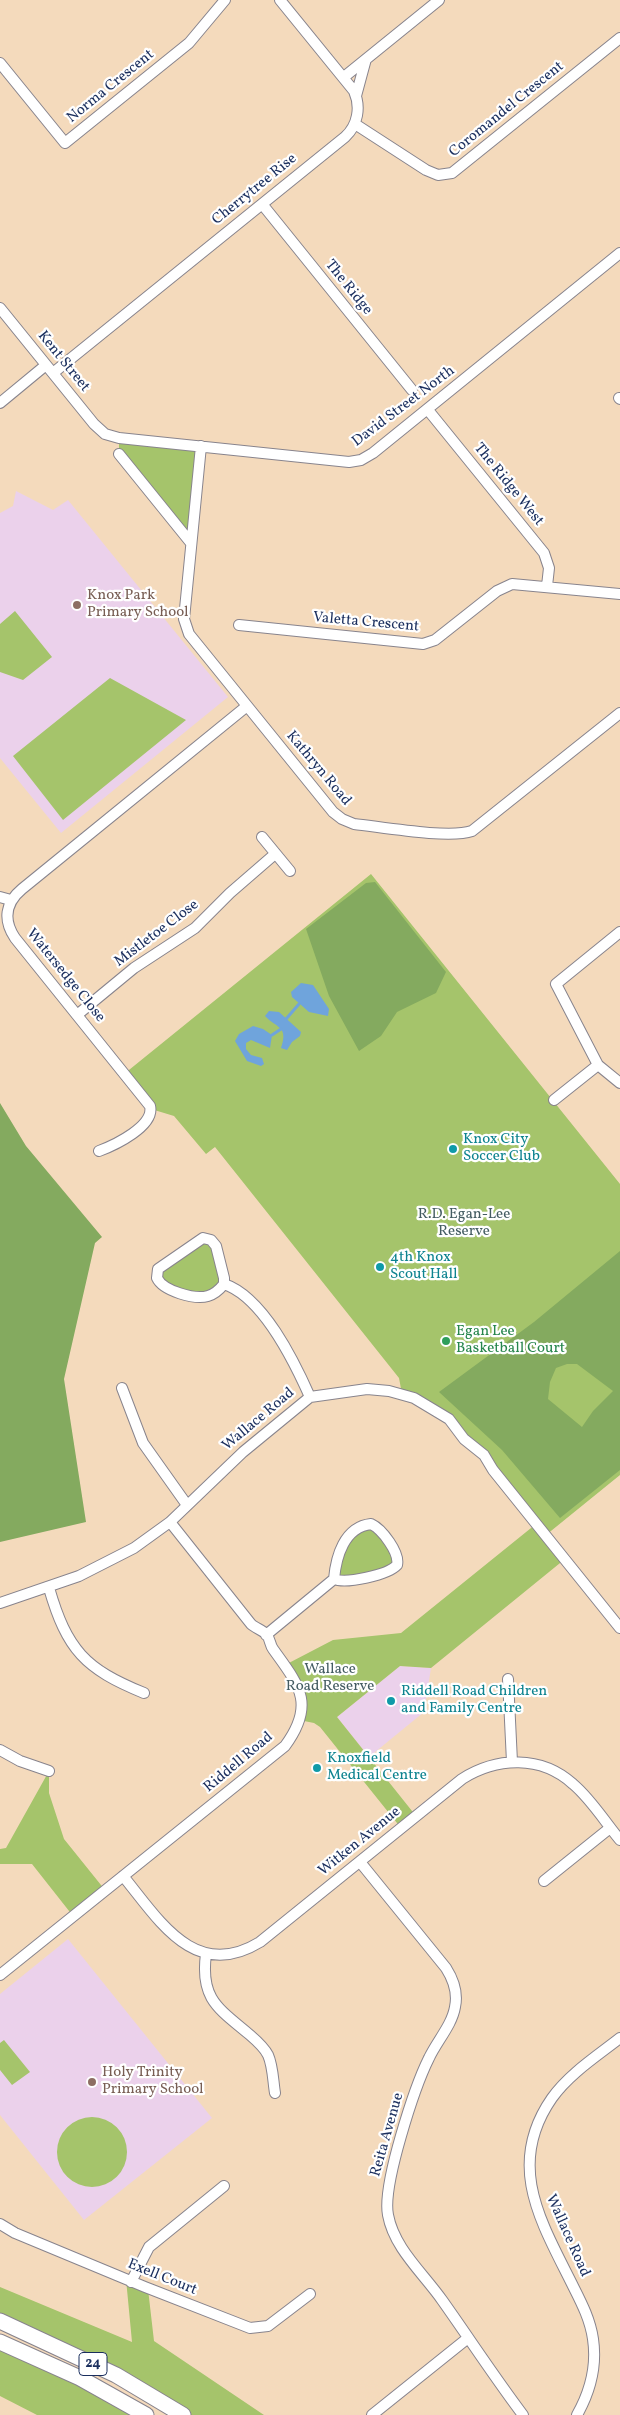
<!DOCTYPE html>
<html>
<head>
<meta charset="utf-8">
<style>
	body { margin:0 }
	canvas { display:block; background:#f4dabc }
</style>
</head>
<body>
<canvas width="620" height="2415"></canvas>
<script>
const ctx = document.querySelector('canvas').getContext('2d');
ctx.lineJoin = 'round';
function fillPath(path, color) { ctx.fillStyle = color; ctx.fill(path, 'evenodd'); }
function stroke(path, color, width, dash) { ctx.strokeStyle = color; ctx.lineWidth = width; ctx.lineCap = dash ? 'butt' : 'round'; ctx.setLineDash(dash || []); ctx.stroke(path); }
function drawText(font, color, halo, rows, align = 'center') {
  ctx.font = font + ' Vollkorn,serif'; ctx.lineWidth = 4.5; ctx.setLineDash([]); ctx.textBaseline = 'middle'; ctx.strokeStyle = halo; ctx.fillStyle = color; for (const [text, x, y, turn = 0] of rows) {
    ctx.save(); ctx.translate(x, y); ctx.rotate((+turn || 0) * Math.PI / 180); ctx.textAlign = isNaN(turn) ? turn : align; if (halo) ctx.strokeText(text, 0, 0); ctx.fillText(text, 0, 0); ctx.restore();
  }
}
const built = new Path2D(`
	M16 491 53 510 68 500 228 697 61 833 0 758V513L13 506Z
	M400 1666 431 1668 424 1712 369 1757 337 1717Z
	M68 1939 212 2118 84 2220 0 2115V1994Z`);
const green = new Path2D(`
	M119 438 201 446 191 543 119 454Z
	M15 611 52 657 23 680 0 672V624Z
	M110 678 186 720 63 820 13 756Z
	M371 874 620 1184V1475L546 1535 565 1559 431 1668 400 1666 337 1717 416 1816 401 1828 320 1727 314 1723 299 1720 301 1708 285 1665 333 1640 401 1633 536 1524 458 1429 402 1394 399 1378 215 1147 206 1154 174 1116 151 1109 124 1074Z
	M211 1240 224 1278 207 1296 164 1286 156 1275 163 1265Z
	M363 1526 379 1530 397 1565 349 1581 334 1573 341 1547Z
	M49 1771V1793L64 1839 105 1890 73 1916 32 1864H0V1849L6 1848Z
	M4 2040 30 2072 12 2085 0 2070V2043Z
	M57 2152a35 35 0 1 1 70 0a35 35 0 1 1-70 0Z
	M126 2279 148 2289 154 2341 264 2415H183L0 2321V2287L132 2342Z
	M0 2342 146 2415H37L0 2396Z`);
const forest = new Path2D(`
	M375 882 446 972 436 993 397 1012 381 1036 359 1051 329 996 306 929 366 883Z
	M0 1103 26 1146 102 1237 95 1243 64 1379 86 1522 0 1542Z
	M620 1251V1470L560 1518 502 1450 439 1392 534 1322ZM567 1364H577L613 1391 593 1411 582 1427 548 1399 550 1382 556 1368Z`);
const water = new Path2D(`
	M301 983 313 985 329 1009 328 1016 309 1012 292 997 291 992Z
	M269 1011 279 1012 301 1032 300 1036 292 1042 287 1050 281 1048C289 1026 276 1028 265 1016Z
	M253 1026 263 1029 272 1035 270 1048 251 1040 246 1043V1049L251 1055 262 1058 264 1064 261 1066 247 1061 235 1041 239 1034Z`);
const stream = new Path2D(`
	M286 1019 299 1004
	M272 1035 281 1029`);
const street = new Path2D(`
	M0 63 65 143 189 43 225 0
	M344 77 439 0
	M356 96 366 59
	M355 124 426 170 438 175 452 173 620 38
	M262 204 412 390
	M0 308 94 424 105 434 119 438 349 462 361 460 373 453 620 253
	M53 373 345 137C358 125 361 107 354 91L280 0
	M619 398 620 399
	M0 403 46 365
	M428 410 544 553 549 568 547 586
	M201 446 184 619 189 634 333 812 342 819 354 824C382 827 449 839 472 831L620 713
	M119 454 191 543
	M239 625 423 644 435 640 497 591 512 584 620 594
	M262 837 290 871
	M0 897 11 900
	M620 932 556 984 598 1065 620 1083
	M77 1015 134 968 195 928 230 893 275 854
	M554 1100 598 1065
	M99 1151C115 1145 155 1126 150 1106L15 938C3 920 5 903 22 889L247 706
	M203 1238 211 1240 216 1246 224 1278V1284C220 1289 215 1294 208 1296 195 1300 163 1291 157 1278L158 1269Z
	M224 1284C263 1297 294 1361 310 1397
	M122 1388 143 1443 187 1505
	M371 1524C382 1529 400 1553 397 1565 388 1575 346 1584 334 1579 336 1557 344 1527 371 1524Z
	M49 1588C67 1650 85 1669 144 1693
	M0 1603 79 1576 134 1548 170 1522 243 1452 310 1397 367 1389 389 1391 414 1398 449 1419 464 1439 484 1455 493 1470 620 1628
	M266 1635 334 1579
	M508 1679 512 1762
	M0 1750 20 1761 49 1771
	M360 1862 446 1968C453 1979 458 1993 455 2007 452 2025 437 2041 429 2058 415 2086 382 2185 388 2215 394 2248 423 2273 442 2300 469 2338 495 2378 523 2415
	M123 1876C159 1920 195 1982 260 1942L462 1779C497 1757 541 1755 573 1784 591 1799 605 1822 620 1840
	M544 1881 610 1828
	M206 1954C200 1999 218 2008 250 2035 257 2041 264 2047 268 2055 273 2066 273 2081 275 2093
	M0 1975 285 1746C316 1704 299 1685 273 1649 270 1645 270 1639 267 1635 263 1630 255 1628 251 1624L170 1522
	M0 2224 15 2233 145 2287 250 2328 268 2326 310 2294
	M131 2282 149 2247 224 2186
	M372 2415 468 2338
	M577 2415C590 2392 597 2366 593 2339 590 2318 580 2300 571 2282 540 2220 506 2164 552 2098 569 2074 597 2056 620 2038`);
const primary = new Path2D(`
	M0 2321 116 2375 183 2415
	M0 2342 80 2378 146 2415`);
const markers = [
	[77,605,5,"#8d6e63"],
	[453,1149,5,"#0f9aa8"],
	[380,1267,5,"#0f9aa8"],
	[446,1341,5,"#2e9e5b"],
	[391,1701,5,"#0f9aa8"],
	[317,1768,5,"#0f9aa8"],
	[92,2082,5,"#8d6e63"]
];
const shields = [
	[93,2364,28]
];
const shieldNames = [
	["24",93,2364]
];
const streetNames = [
	["Norma Crescent",111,87,-39],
	["Coromandel Crescent",507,110,-39],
	["Cherrytree Rise",255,190,-39],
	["The Ridge",348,288,51],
	["Kent Street",63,362,51],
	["David Street North",404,407,-37],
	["The Ridge West",508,485,51],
	["Valetta Crescent",366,623,5],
	["Kathryn Road",318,769,50],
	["Mistletoe Close",157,934,-37],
	["Watersedge Close",65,976,51],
	["Wallace Road",259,1420,-40],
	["Riddell Road",239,1763,-40],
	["Witken Avenue",360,1842,-39],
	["Reita Avenue",388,2135,-74],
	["Wallace Road",567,2236,66],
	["Exell Court",162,2278,22]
];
const educationNames = [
	["Knox Park",87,596],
	["Primary School",87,613],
	["Holy Trinity",102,2073],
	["Primary School",102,2090]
];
const cultureNames = [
	["Knox City",463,1140],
	["Soccer Club",463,1157],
	["4th Knox",390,1258],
	["Scout Hall",390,1275],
	["Riddell Road Children",401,1692],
	["and Family Centre",401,1709],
	["Knoxfield",327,1759],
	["Medical Centre",327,1776]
];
const parkNames = [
	["R.D. Egan-Lee",464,1215],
	["Reserve",464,1232],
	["Wallace",330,1670],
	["Road Reserve",330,1687]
];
const leisureNames = [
	["Egan Lee",456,1332],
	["Basketball Court",456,1349]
];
fillPath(built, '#ebd1eb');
fillPath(green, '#a5c46b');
fillPath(forest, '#84aa5f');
fillPath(water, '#6fa4dc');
stroke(stream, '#6fa4dc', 3);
stroke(street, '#88848d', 12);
stroke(primary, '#88848d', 17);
stroke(street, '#fff', 10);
stroke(primary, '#fff', 15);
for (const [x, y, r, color] of markers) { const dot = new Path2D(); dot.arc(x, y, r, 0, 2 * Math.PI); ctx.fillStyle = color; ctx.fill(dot); stroke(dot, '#fff', 2); }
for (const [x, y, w] of shields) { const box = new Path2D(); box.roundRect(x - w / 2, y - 11.5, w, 23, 4); ctx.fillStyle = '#fff'; ctx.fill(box); stroke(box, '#1b2f5e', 1); }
drawText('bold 14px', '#1b2f5e', null, shieldNames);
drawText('15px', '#1b2f5e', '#fff', streetNames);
drawText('15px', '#785e54', '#fff', educationNames, 'left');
drawText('15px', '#0d838f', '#fff', cultureNames, 'left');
drawText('15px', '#445c62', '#fff', parkNames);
drawText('15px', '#27864d', '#fff', leisureNames, 'left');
</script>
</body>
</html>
